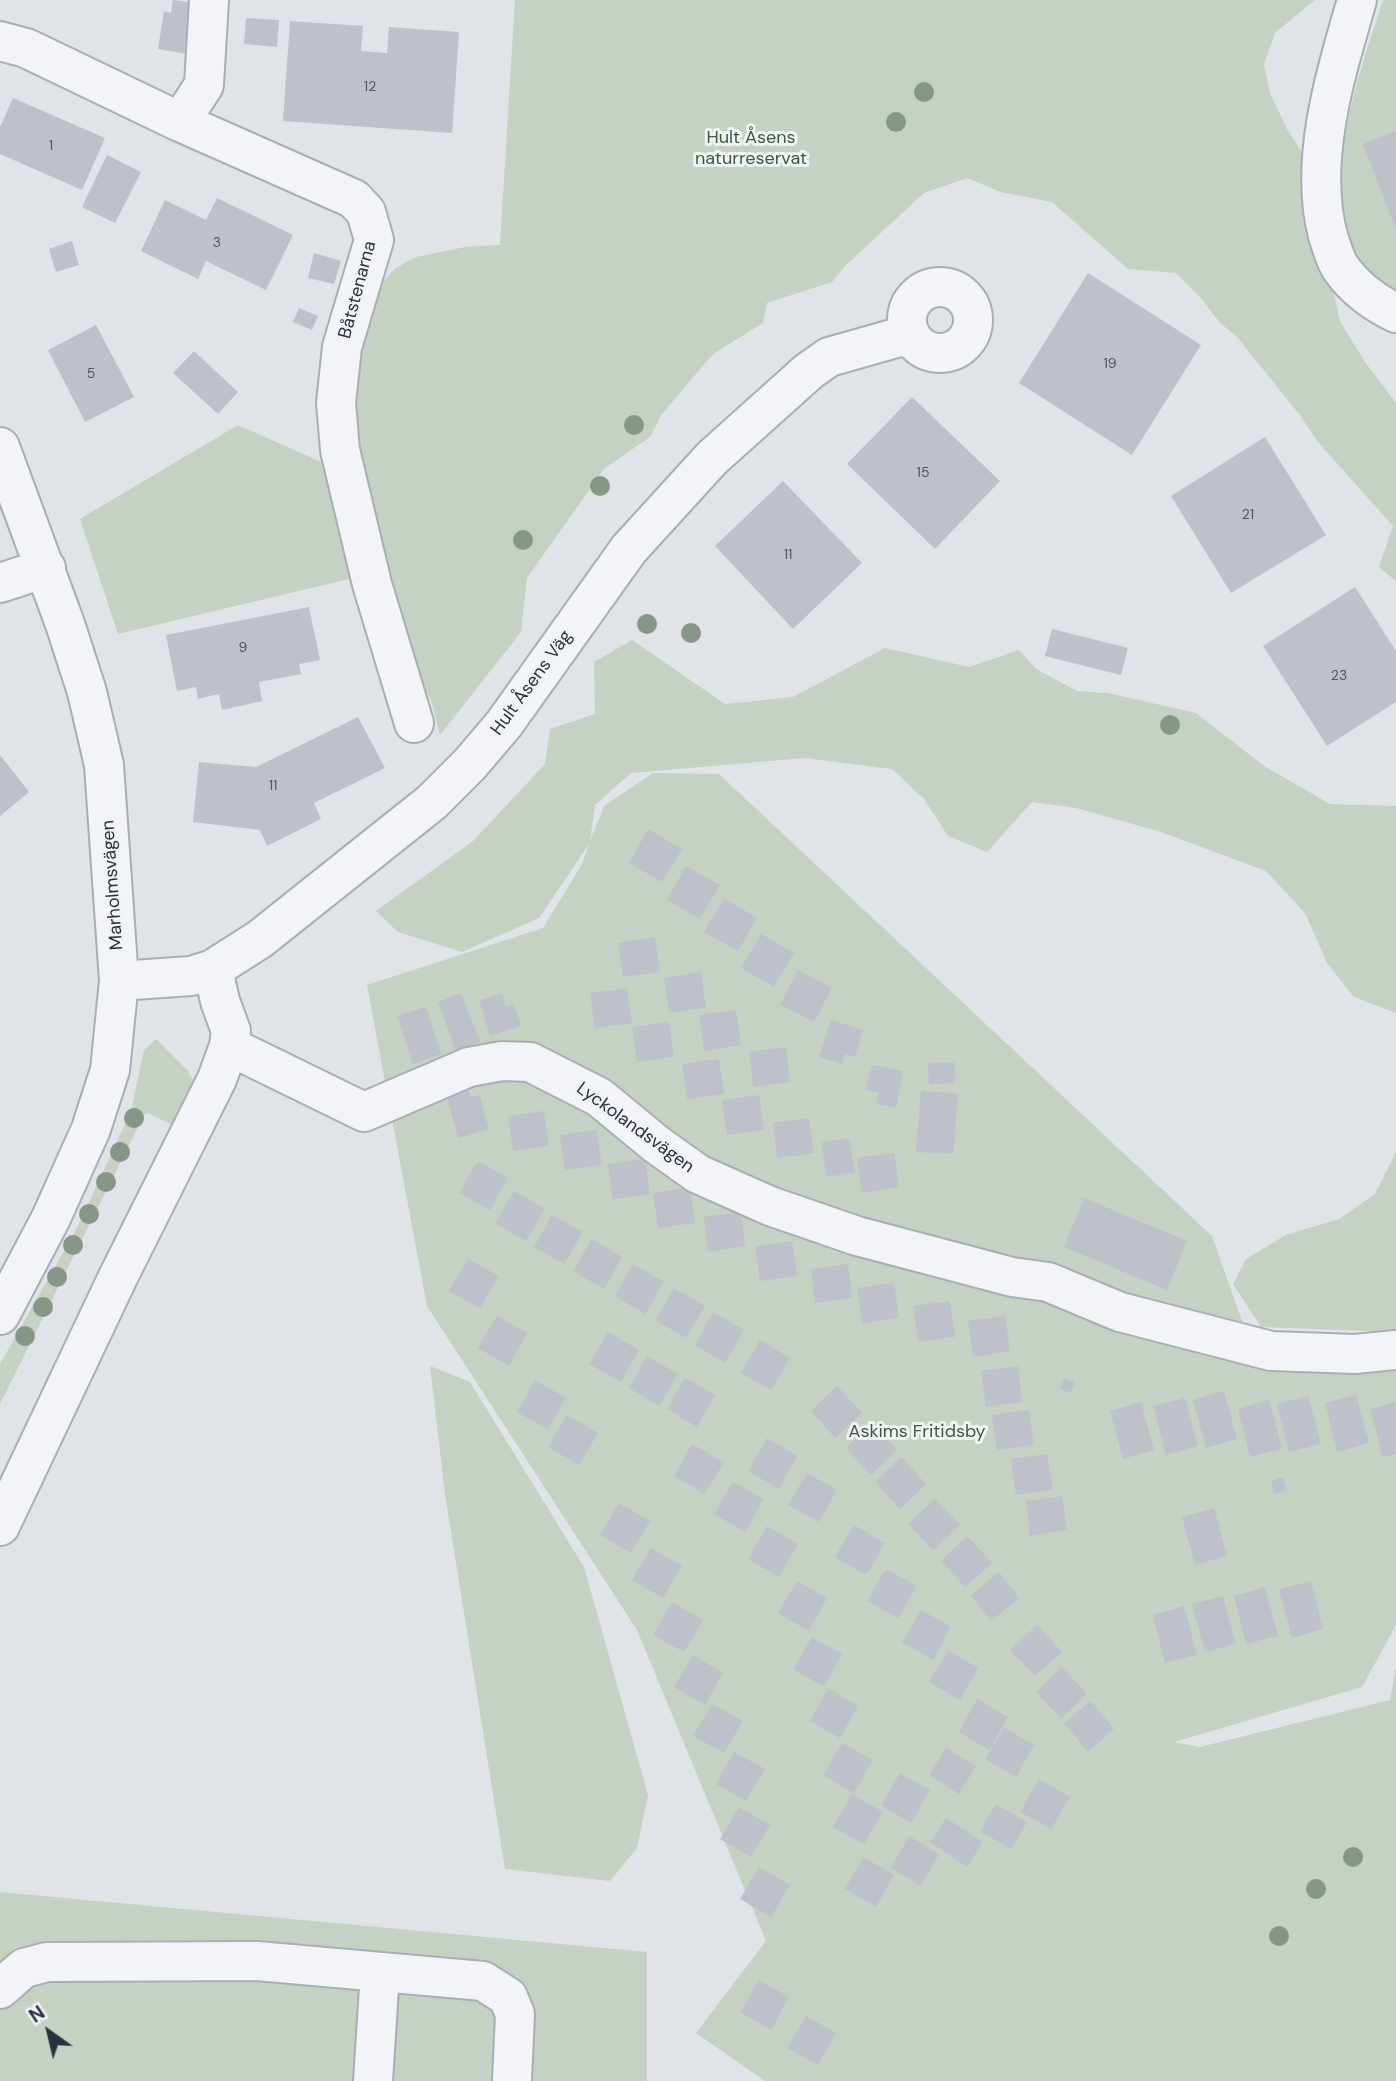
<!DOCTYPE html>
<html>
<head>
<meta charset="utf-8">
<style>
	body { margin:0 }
	#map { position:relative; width:1396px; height:2081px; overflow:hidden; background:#e0e3e8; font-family:"DM Sans",sans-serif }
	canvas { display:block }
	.north { position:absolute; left:14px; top:1997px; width:70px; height:70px; -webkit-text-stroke:5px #f0f2f6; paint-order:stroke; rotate:326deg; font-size:19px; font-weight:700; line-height:28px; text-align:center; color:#2a303e }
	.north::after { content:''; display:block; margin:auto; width:24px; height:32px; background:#2a303e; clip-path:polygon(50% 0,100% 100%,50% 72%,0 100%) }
</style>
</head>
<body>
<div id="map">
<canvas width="1396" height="2081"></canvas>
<div class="north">N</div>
</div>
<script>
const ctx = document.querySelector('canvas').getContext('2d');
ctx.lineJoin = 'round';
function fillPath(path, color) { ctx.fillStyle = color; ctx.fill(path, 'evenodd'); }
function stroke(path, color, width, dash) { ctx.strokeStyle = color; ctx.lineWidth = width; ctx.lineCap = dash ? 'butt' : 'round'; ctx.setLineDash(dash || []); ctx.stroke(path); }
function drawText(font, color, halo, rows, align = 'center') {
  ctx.font = font + ' "DM Sans",sans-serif'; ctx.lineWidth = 6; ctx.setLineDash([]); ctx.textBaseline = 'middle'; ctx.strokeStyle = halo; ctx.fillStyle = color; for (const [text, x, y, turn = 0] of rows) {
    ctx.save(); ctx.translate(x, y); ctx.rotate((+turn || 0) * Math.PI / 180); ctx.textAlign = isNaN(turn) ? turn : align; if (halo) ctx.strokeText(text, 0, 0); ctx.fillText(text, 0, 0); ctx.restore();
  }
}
const green = new Path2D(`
	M515 0H1315L1275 33 1264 64 1270 93 1287 129 1303 154 1305 182 1303 194 1314 246 1331 280 1340 321 1365 362 1396 403V581L1379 567 1393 526 1318 442 1299 414 1237 337 1220 323 1201 298 1176 273 1128 269 1052 202 1001 192 967 178 924 193 845 266 832 282 767 303 763 323 713 354 662 414 650 437 604 469 527 578 521 632 440 735 432 703 410 655 350 424 354 369 379 285 396 268 416 257 465 247 500 245Z
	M1383 0H1396V299C1388 292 1378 286 1371 278 1309 206 1358 79 1383 0Z
	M238 425 328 465 353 578 118 634 80 519Z
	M632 640 725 704 793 697 885 648 969 667 1019 650 1036 669 1077 691 1108 693 1196 713 1264 766 1330 804 1396 806V1013L1354 997 1327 963 1305 913 1266 871 1161 832 1076 808 1032 802 987 852 948 836 924 799 892 769 805 758 631 773 595 805 590 841 604 806 653 773 719 774 1212 1236 1249 1341 1396 1348V1625L1362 1687 1174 1742 1200 1747 1390 1700 1396 1667V2081H765L696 2033 766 1941 637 1630 427 1306 367 985 543 928 582 864 589 844 539 918 462 952 398 932 376 911 473 841 545 764 550 729 595 714 594 662Z
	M156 1039 188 1071 193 1080 172 1125 148 1113 144 1115 0 1404V1364L78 1226 131 1111 144 1050Z
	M1396 1152V1332L1261 1327 1233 1284 1246 1259 1286 1235 1339 1219 1375 1194Z
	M430 1366 470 1382 584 1567 648 1795 637 1848 610 1881 505 1869 445 1494Z
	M0 1892 647 1952V2081H0Z`);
const building = new Path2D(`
	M173 0 202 4 193 55 158 49 164 11 171 13Z
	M246 18 279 20 277 47 244 44Z
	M290 21 363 26 361 51 387 53 389 27 459 32 452 133 283 121Z
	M13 98 105 138 82 190 0 154V127Z
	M1396 131V230L1363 144Z
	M107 155 141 172 115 223 82 207Z
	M217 198 293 235 266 290 206 261 198 279 141 251 165 200 206 220Z
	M72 241 79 265 56 272 49 249Z
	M314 253 341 261 334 284 308 278Z
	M1088 273 1201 345 1132 455 1019 383Z
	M299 308 318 316 312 330 293 322Z
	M96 325 134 397 85 422 48 350Z
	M194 351 238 392 218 414 173 373Z
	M912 397 1000 481 935 549 847 464Z
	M1265 437 1326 535 1231 593 1171 496Z
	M783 481 862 563 793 629 715 546Z
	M1355 587 1396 651V702L1327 746 1263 646Z
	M309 607 320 660 299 664 301 674 259 682 262 701 222 710 219 694 198 699 196 687 177 691 166 635Z
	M1052 629 1128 648 1121 675 1045 656Z
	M358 717 385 768 314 803 321 819 267 846 260 830 193 822 199 762 256 767Z
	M0 755 29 792 0 816Z
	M648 829 682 849 662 882 629 863Z
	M686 866 720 885 700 919 667 900Z
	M724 898 757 918 738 951 704 932Z
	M761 934 794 953 774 987 741 968Z
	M655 937 660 972 623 977 618 943Z
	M798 970 832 988 814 1022 780 1005Z
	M701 972 706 1008 669 1013 664 978Z
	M627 988 632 1023 595 1028 590 993Z
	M461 993 480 1042 456 1051 438 1002Z
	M502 994 506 1007 514 1004 521 1026 490 1036 479 1000Z
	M426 1007 441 1054 413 1064 397 1016Z
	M736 1010 741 1045 704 1051 699 1015Z
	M831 1020 863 1030 855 1057 845 1054 842 1064 819 1057Z
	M669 1022 674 1057 637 1062 632 1027Z
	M786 1047 790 1082 753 1087 749 1052Z
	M719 1059 724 1094 687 1099 682 1064Z
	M954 1062 955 1083 929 1084 928 1063Z
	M872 1065 903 1071 896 1108 876 1104 879 1092 866 1090Z
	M468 1089 471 1097 480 1095 489 1129 458 1138 446 1094Z
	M921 1091 958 1094 953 1154 916 1152Z
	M759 1095 764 1130 727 1135 722 1100Z
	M544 1111 549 1146 513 1151 508 1116Z
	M809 1118 814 1153 777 1158 773 1123Z
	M596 1130 602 1165 565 1170 560 1135Z
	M849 1138 855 1172 827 1177 821 1143Z
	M894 1153 899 1187 862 1193 857 1158Z
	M645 1159 650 1194 613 1199 608 1164Z
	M478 1161 508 1178 490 1210 459 1193Z
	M690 1187 695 1223 658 1228 653 1193Z
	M514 1191 545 1209 526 1241 495 1223Z
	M1084 1198 1187 1241 1167 1290 1064 1247Z
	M741 1212 745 1246 708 1252 704 1217Z
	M552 1215 583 1232 564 1264 534 1247Z
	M592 1239 622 1257 604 1289 573 1271Z
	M792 1241 797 1276 760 1281 755 1246Z
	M468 1259 499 1276 480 1308 449 1291Z
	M633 1264 664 1282 645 1314 615 1296Z
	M848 1264 852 1298 815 1303 811 1269Z
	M894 1283 899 1318 862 1323 857 1288Z
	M674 1288 705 1306 686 1338 655 1320Z
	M950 1301 955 1337 918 1342 913 1306Z
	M713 1312 744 1330 725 1363 695 1345Z
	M497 1316 527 1333 509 1366 478 1348Z
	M1005 1316 1010 1351 973 1357 968 1321Z
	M608 1332 639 1350 621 1382 589 1364Z
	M760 1340 790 1358 771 1390 741 1373Z
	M647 1356 678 1374 659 1406 629 1388Z
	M1018 1366 1022 1402 986 1407 981 1371Z
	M685 1378 716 1395 697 1427 667 1409Z
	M1064 1378 1075 1382 1071 1393 1060 1389Z
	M535 1380 566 1398 548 1430 517 1412Z
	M837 1386 862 1413 835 1438 811 1411Z
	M1224 1391 1237 1439 1206 1448 1193 1400Z
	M1356 1395 1369 1443 1337 1452 1325 1403Z
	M1308 1396 1321 1444 1289 1452 1277 1404Z
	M1185 1398 1198 1446 1166 1455 1153 1406Z
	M1269 1400 1282 1449 1250 1457 1238 1409Z
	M1141 1402 1154 1450 1123 1459 1110 1411Z
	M1396 1402V1454L1383 1457 1370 1409Z
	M1029 1410 1034 1445 997 1450 992 1415Z
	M567 1415 598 1433 579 1465 548 1447Z
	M872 1423 897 1450 871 1475 846 1448Z
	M767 1438 797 1456 779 1489 748 1471Z
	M692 1444 724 1462 705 1494 674 1476Z
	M1047 1454 1053 1490 1016 1495 1011 1459Z
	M901 1457 926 1484 900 1509 875 1482Z
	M807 1473 837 1490 819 1522 788 1505Z
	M1283 1477 1287 1490 1275 1494 1271 1481Z
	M733 1482 764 1499 745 1532 714 1514Z
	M1062 1496 1067 1530 1030 1536 1026 1501Z
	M935 1499 960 1525 933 1550 908 1524Z
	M619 1503 650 1521 631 1553 600 1535Z
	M1214 1508 1227 1556 1195 1565 1182 1517Z
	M854 1525 885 1543 866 1575 835 1557Z
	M767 1526 798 1544 779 1577 748 1559Z
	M967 1536 992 1563 965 1587 941 1561Z
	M651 1548 682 1566 663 1598 632 1580Z
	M886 1569 917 1586 898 1618 867 1601Z
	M999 1572 1019 1598 991 1621 971 1595Z
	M797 1581 827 1598 809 1631 778 1613Z
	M1311 1581 1323 1629 1292 1638 1279 1589Z
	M1265 1587 1278 1636 1246 1644 1234 1596Z
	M1223 1596 1236 1644 1205 1652 1192 1604Z
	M672 1602 703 1620 684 1652 653 1635Z
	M1184 1606 1197 1655 1165 1663 1153 1615Z
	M921 1610 951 1627 933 1660 902 1642Z
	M1037 1625 1062 1652 1035 1676 1010 1650Z
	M812 1637 842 1654 824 1687 793 1669Z
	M948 1650 978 1668 960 1700 929 1682Z
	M693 1655 723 1673 705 1705 674 1687Z
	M1062 1667 1087 1694 1061 1719 1036 1692Z
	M828 1688 858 1706 840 1738 810 1721Z
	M977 1699 1008 1717 989 1750 959 1732Z
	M1091 1701 1114 1729 1088 1752 1064 1723Z
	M712 1704 743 1721 724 1753 693 1736Z
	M1004 1727 1034 1745 1016 1777 985 1759Z
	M842 1743 873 1760 854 1793 823 1775Z
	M946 1748 976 1766 959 1794 929 1775Z
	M734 1752 765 1769 746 1801 716 1784Z
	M900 1773 930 1790 911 1823 881 1805Z
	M1039 1779 1070 1797 1051 1829 1020 1812Z
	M852 1794 883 1812 864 1844 833 1827Z
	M996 1804 1027 1822 1011 1849 980 1831Z
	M739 1807 770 1825 751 1857 720 1839Z
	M946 1818 983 1842 967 1867 930 1842Z
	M909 1836 939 1854 921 1886 891 1868Z
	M863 1857 894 1875 876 1907 845 1889Z
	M759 1867 790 1885 771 1917 740 1899Z
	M759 1980 789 1997 771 2030 740 2012Z
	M806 2016 836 2033 818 2065 787 2048Z`);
const minor = new Path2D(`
	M1357 0C1336 73 1308 160 1328 236 1332 247 1335 261 1342 270 1356 289 1375 303 1396 313
	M0 41 26 48 180 122 354 199 366 212 374 240 342 347 336 403 340 450 372 584 414 723
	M180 122 204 85 209 0
	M907 320a33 33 0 1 1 66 0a33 33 0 1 1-66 0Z
	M0 447 65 624 87 692 104 765 119 981 110 1070 91 1129 51 1218 0 1315
	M0 583 46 568
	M119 981 191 976 213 969 260 939 432 802 470 764 504 724 629 549 712 458 809 371 829 357 910 334
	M229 1046 364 1112 469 1067 502 1061 530 1062 599 1097 656 1144 698 1174 770 1206 857 1236 1012 1277 1048 1282 1120 1312 1271 1351 1355 1354 1396 1350
	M0 1526 118 1277 217 1079 229 1046 231 1031 220 1001 213 969
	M0 1989 24 1968 47 1962 257 1961 483 1981 508 1997 515 2014 512 2081
	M373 2081 380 1972`);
const trees = [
	[924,92],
	[896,122],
	[634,425],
	[600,486],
	[523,540],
	[647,624],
	[691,633],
	[1170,725],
	[134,1118],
	[120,1152],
	[106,1182],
	[89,1214],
	[73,1245],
	[57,1277],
	[43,1307],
	[25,1336],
	[1353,1857],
	[1316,1889],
	[1279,1936]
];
const numberNames = [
	["12",370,87],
	["1",51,146],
	["3",217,243],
	["19",1110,364],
	["5",91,374],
	["15",923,473],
	["21",1248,515],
	["11",788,555],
	["9",243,648],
	["23",1339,676],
	["11",273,786]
];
const parkNames = [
	["Hult Åsens",751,138],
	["naturreservat",751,159],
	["Askims Fritidsby",917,1432]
];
const streetNames = [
	["Båtstenarna",358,290,-75],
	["Hult Åsens Väg",532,683,-54],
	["Marholmsvägen",113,885,-94],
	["Lyckolandsvägen",635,1128,36]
];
fillPath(green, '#c5d1c2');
fillPath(building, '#bec1ca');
stroke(minor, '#a9adb5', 42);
stroke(minor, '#f3f4f7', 38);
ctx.fillStyle = '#869788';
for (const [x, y] of trees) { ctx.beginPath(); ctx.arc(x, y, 10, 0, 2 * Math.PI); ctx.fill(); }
drawText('14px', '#4f5461', null, numberNames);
drawText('18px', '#3c5839', '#f0f2f6', parkNames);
drawText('18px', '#2a303e', '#f0f2f6', streetNames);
</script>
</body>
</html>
